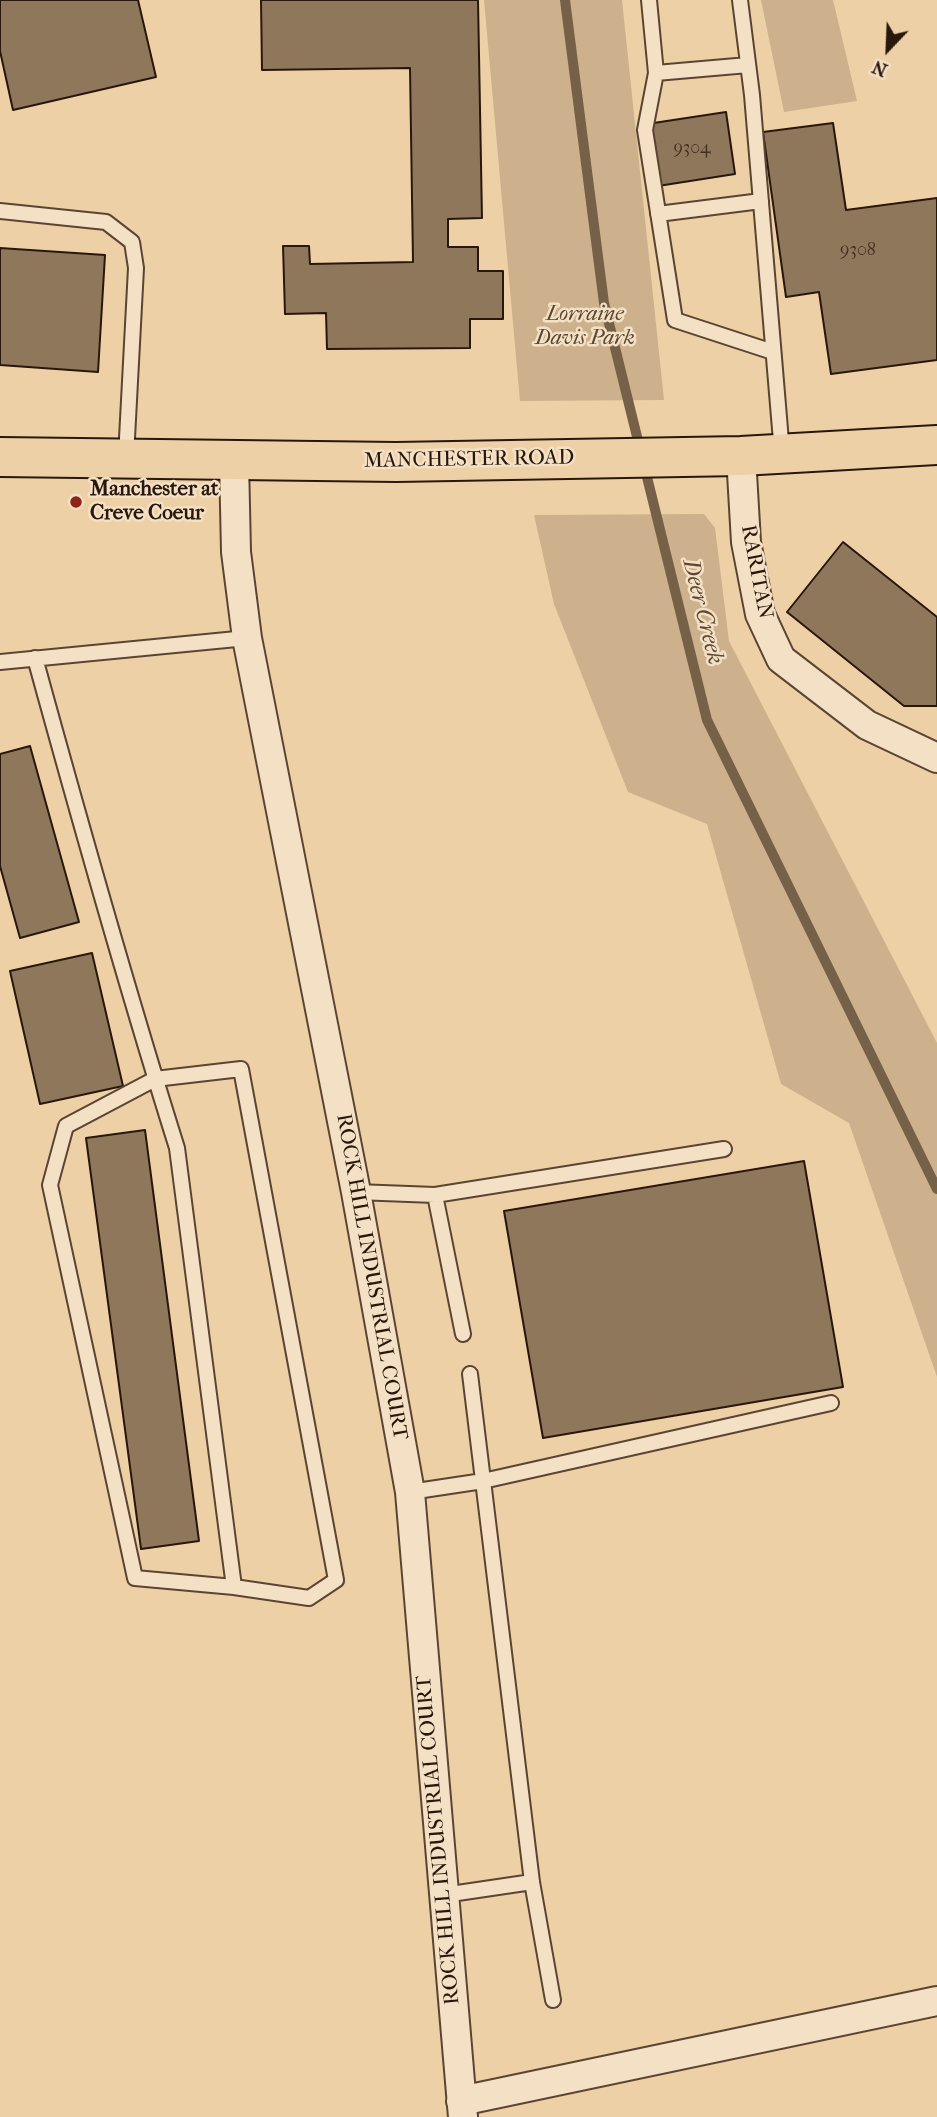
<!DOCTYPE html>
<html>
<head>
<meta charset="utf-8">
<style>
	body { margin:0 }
	#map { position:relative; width:937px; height:2117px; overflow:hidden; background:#edd0a6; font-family:"IM FELL French Canon",serif }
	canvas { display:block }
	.north { position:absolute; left:853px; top:14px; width:70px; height:70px; -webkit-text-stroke:5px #f3e0c5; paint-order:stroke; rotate:203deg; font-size:19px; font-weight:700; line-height:28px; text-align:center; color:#2a170b }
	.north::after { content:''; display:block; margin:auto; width:24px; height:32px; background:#2a170b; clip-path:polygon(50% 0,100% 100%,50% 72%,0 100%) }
</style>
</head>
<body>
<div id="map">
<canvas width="937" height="2117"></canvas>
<div class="north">N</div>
</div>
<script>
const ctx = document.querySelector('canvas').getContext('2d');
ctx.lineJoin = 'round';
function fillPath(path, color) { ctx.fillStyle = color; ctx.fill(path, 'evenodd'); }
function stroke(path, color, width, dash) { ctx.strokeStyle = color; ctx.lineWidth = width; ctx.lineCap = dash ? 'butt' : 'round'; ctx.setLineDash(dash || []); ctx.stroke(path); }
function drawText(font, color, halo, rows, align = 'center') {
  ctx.font = font + ' "IM FELL French Canon",serif'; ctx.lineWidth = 5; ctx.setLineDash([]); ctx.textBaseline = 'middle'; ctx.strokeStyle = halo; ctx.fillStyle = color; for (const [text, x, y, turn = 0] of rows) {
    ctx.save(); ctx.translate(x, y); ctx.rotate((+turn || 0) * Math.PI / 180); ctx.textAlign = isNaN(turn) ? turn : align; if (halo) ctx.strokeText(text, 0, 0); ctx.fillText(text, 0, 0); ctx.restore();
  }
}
const green = new Path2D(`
	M484 0H622L664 400 520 401Z
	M761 0H833L857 101 784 112Z
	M704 514 715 528 729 641 937 1043V1377L849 1123 781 1084 707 824 628 792 554 604 534 515Z`);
const stream = new Path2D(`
	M565 0 604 303 707 720 937 1189`);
const building = new Path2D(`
	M0 0H138L156 77 13 110 0 51Z
	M261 0H478L482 218 448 219V247H478V271H503V319H470V348L327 349 326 313 285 314 283 246H309L310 264 413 262 410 68 262 70Z
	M726 112 735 174 658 186 647 124Z
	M833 123 846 210 937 198V360L831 374 819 292 786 297 763 132Z
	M0 248 105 255 98 372 0 365Z
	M843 542 937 617V706H904L787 612Z
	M30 746 79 922 20 938 0 866V754Z
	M92 953 123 1086 40 1104 10 971Z
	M145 1130 199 1541 141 1549 86 1138Z
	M804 1161 843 1387 543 1438 504 1211Z`);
const service = new Path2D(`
	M649 0 656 73 645 130 675 320 773 352
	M740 0 752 95 782 453
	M656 73 748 65
	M0 211 106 222 132 242 136 268 126 457
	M658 214 761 201
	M35 658C80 822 126 986 177 1148L234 1587 309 1598 336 1580 241 1069 155 1079 66 1126 50 1185 135 1578 234 1587
	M0 662 247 638
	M356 1192 435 1195 724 1149
	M435 1195 463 1334
	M470 1374 532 1882 553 2000
	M410 1492 483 1481 831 1403
	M444 1895 532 1882`);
const minor = new Path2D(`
	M741 456 746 542 760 614 781 659 867 725 937 758
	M234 461 236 552 247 638 356 1192 410 1492 463 2117
	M461 2101 937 2001`);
const primary = new Path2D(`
	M0 457 396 462 741 456 937 445`);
const markers = [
	[76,502,7,"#8f2418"]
];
const numberNames = [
	["9304",692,149],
	["9308",858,251]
];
const parkNames = [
	["Lorraine",585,315],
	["Davis Park",585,339]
];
const streetNames = [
	["MANCHESTER ROAD",469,460,-1],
	["RARITAN",756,572,79],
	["ROCK HILL INDUSTRIAL COURT",371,1277,80],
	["ROCK HILL INDUSTRIAL COURT",439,1840,-95]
];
const poiNames = [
	["Manchester at",90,490],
	["Creve Coeur",90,514]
];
const waterNames = [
	["Deer Creek",702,612,76]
];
fillPath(green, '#ccb18c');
stroke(stream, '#776048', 10);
fillPath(building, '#8f775c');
stroke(building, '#2a170b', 2);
stroke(service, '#5b4532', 18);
stroke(minor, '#5b4532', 32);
stroke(primary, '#2a170b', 42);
stroke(service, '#f3e0c5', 14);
stroke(minor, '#f3e0c5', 28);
stroke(primary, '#edd0a6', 38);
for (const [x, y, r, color] of markers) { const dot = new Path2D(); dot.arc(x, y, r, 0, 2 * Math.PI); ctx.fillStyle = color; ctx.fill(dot); stroke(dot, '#f3e0c5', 2.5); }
drawText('18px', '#432f1f', null, numberNames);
drawText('italic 21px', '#5b4532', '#f3e0c5', parkNames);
drawText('21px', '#2a170b', '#f3e0c5', streetNames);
drawText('bold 21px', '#2a170b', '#f3e0c5', poiNames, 'left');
drawText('italic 23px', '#5e4834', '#f3e0c5', waterNames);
</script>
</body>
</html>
